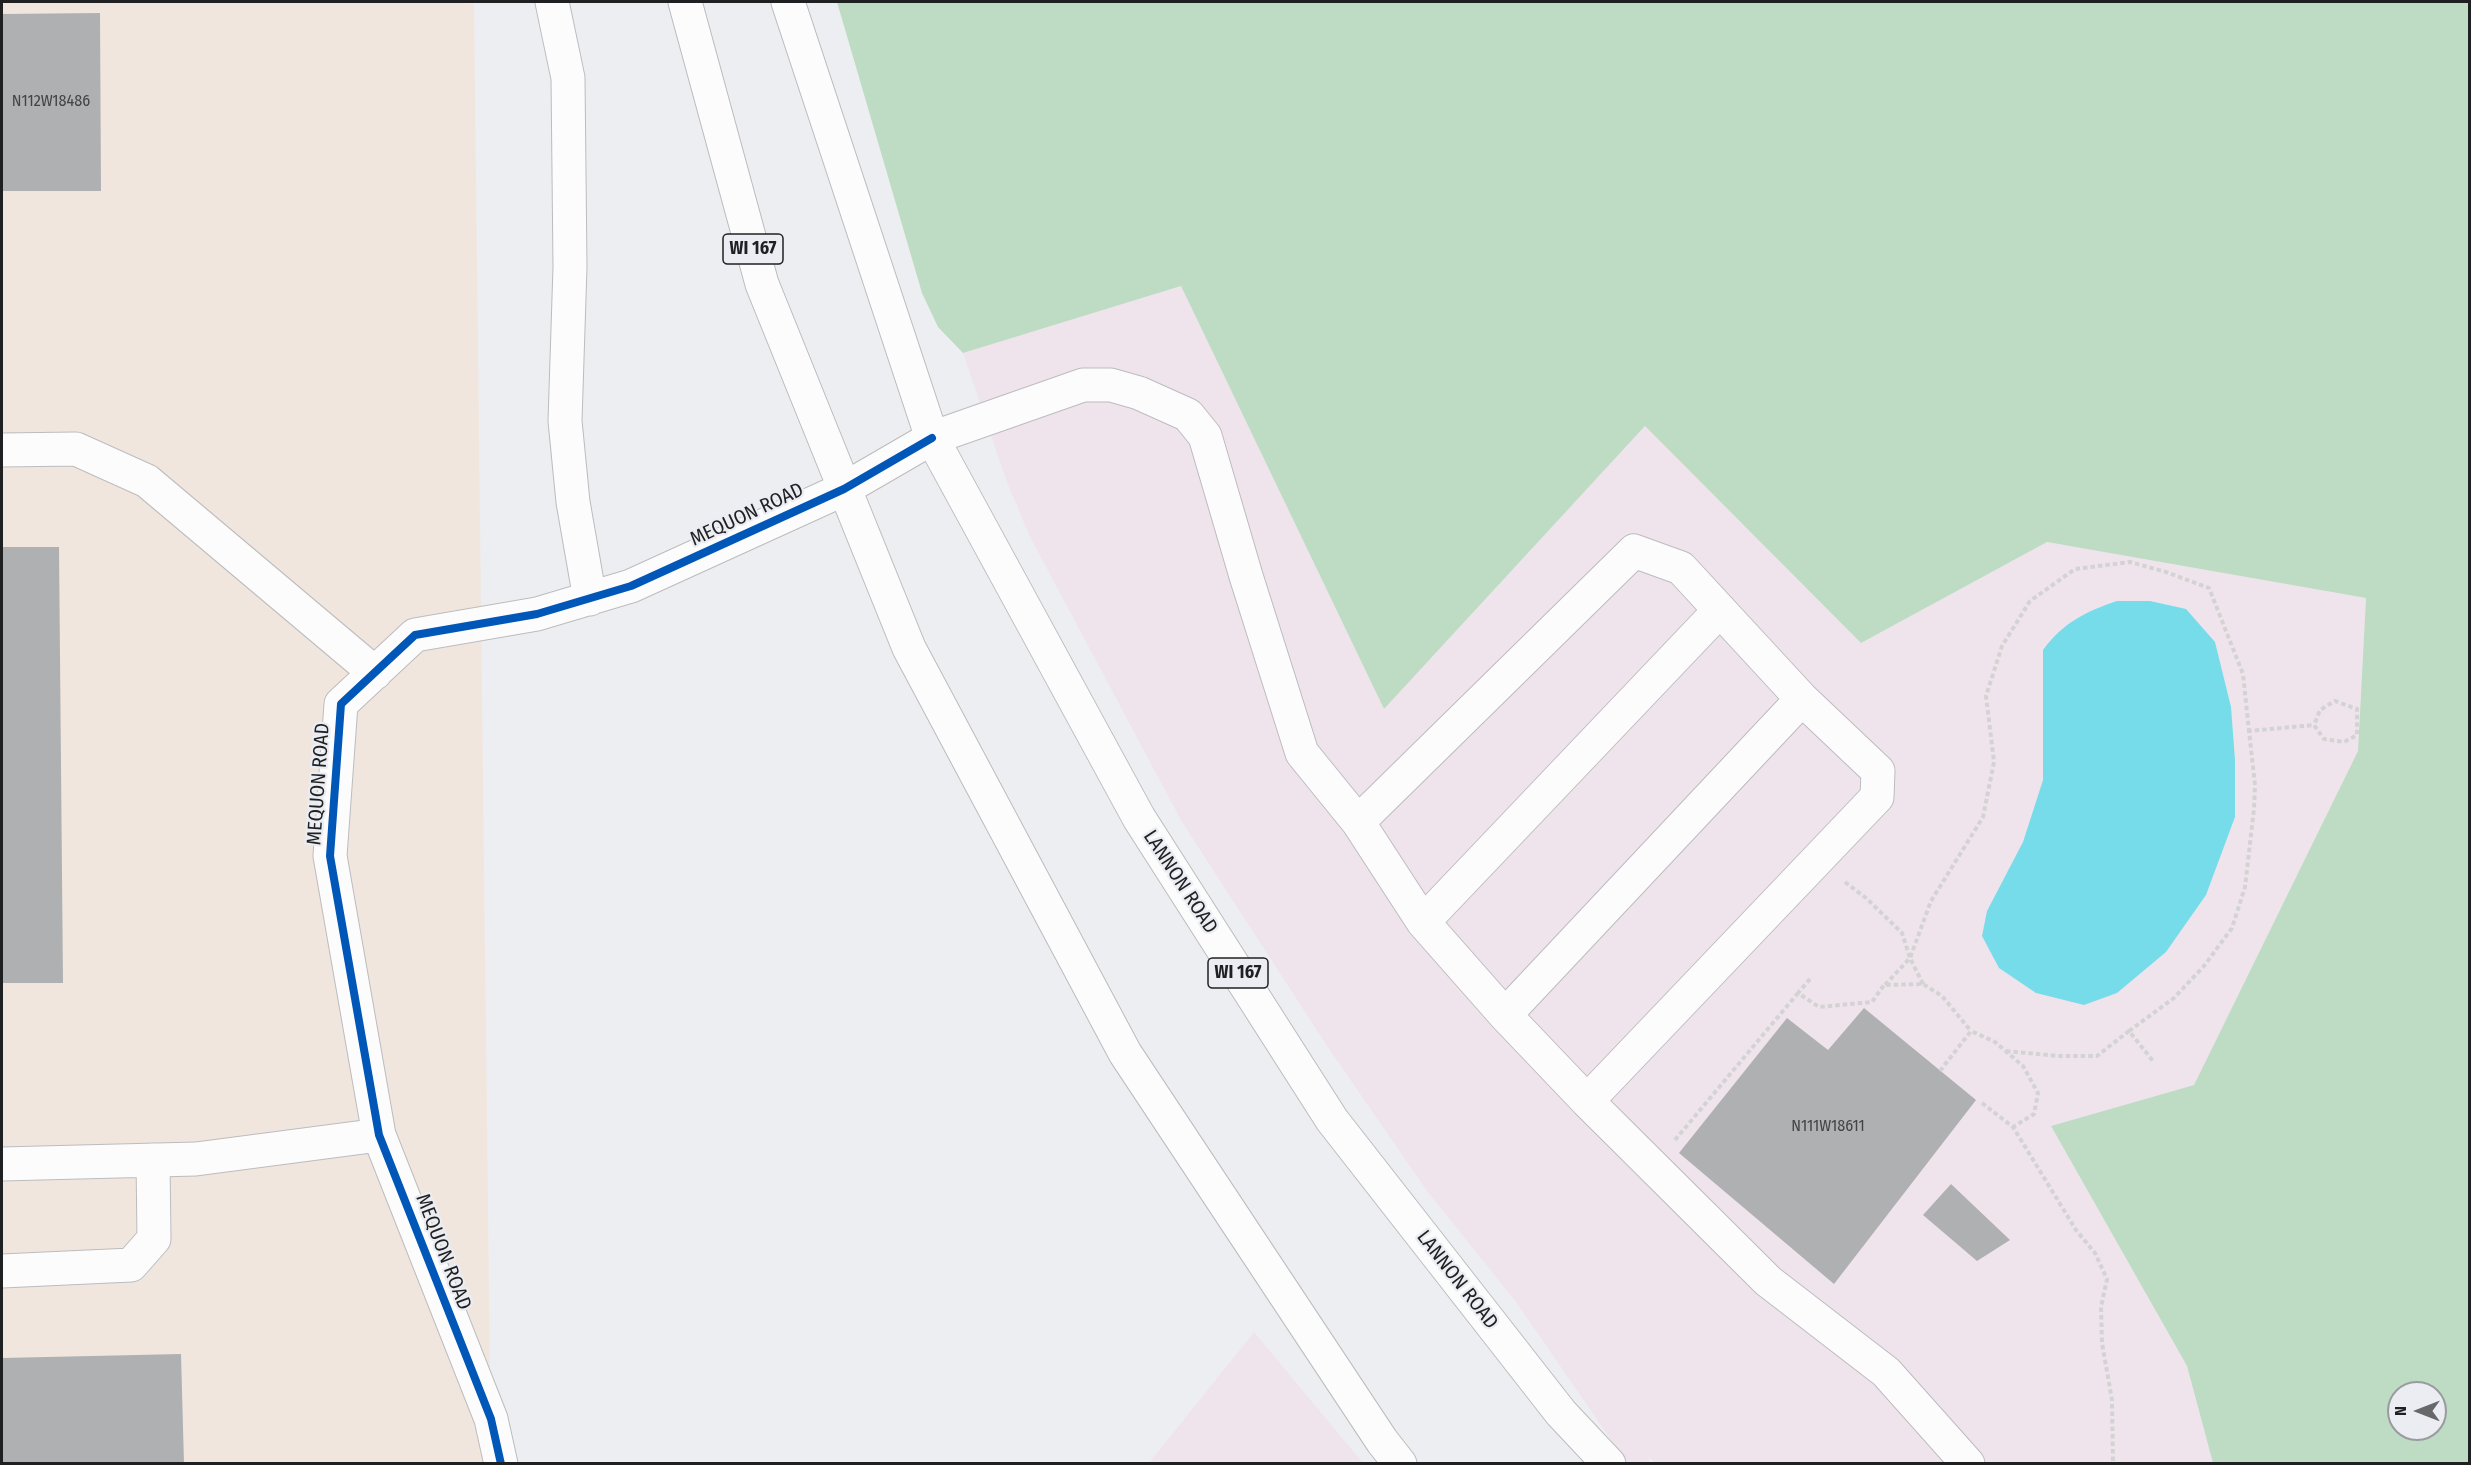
<!DOCTYPE html>
<html>
<head>
<meta charset="utf-8">
<style>
	body { margin:0 }
	#map { position:relative; width:2471px; height:1465px; overflow:hidden; background:#edeef1; font-family:"Fira Sans Condensed",sans-serif }
	canvas { display:block }
	.frame { position:absolute; inset:0; border:3px solid #1f2022; pointer-events:none }
	.north { position:absolute; left:2387px; top:1381px; width:60px; height:60px; box-sizing:border-box; background:#ebedf3; border:2px solid #999b9f; border-radius:50%; rotate:270deg; font-size:16px; font-weight:700; line-height:24px; text-align:center; color:#1f2022 }
	.north::after { content:''; display:block; margin:auto; width:21px; height:27px; background:#67686a; clip-path:polygon(50% 0,100% 100%,50% 72%,0 100%) }
</style>
</head>
<body>
<div id="map">
<canvas width="2471" height="1465"></canvas>
<div class="frame"></div>
<div class="north">N</div>
</div>
<script>
const ctx = document.querySelector('canvas').getContext('2d');
ctx.lineJoin = 'round';
function fillPath(path, color) { ctx.fillStyle = color; ctx.fill(path, 'evenodd'); }
function stroke(path, color, width, dash) { ctx.strokeStyle = color; ctx.lineWidth = width; ctx.lineCap = dash ? 'butt' : 'round'; ctx.setLineDash(dash || []); ctx.stroke(path); }
function drawText(font, color, halo, rows, align = 'center') {
  ctx.font = font + ' "Fira Sans Condensed",sans-serif'; ctx.lineWidth = 4.5; ctx.setLineDash([]); ctx.textBaseline = 'middle'; ctx.strokeStyle = halo; ctx.fillStyle = color; for (const [text, x, y, turn = 0] of rows) {
    ctx.save(); ctx.translate(x, y); ctx.rotate((+turn || 0) * Math.PI / 180); ctx.textAlign = isNaN(turn) ? turn : align; if (halo) ctx.strokeText(text, 0, 0); ctx.fillText(text, 0, 0); ctx.restore();
  }
}
const commercial = new Path2D(`
	M1181 286 1384 709 1645 426 1861 643 2047 542 2366 598 2358 751 2194 1085 2051 1126 2187 1366 2213 1463 1655 1464 1648 1456 1650 1463H1627L1516 1302 1427 1191 1327 1046 1182 822 1029 535 1005 477 963 353Z
	M1254 1332 1363 1463H1149Z`);
const industrial = new Path2D(`
	M2 2H451L474 4 491 1463 2 1464Z`);
const green = new Path2D(`
	M837 2H2469V1463H2213L2187 1366 2051 1126 2194 1085 2358 751 2366 598 2047 542 1861 643 1645 426 1384 709 1181 286 963 353 938 327 922 293ZM2399 1393H2435V1429H2399Z`);
const water = new Path2D(`
	M2117 601H2150L2186 609 2215 642 2231 707 2235 760V817L2206 895 2166 952 2117 993 2084 1005 2036 993 1999 968 1982 936 1987 911 2023 842 2043 780V650C2064 622 2085 612 2117 601Z`);
const building = new Path2D(`
	M100 13 101 191H2V14Z
	M2 547H59L63 983H2Z
	M1864 1008 1976 1100 1834 1284 1679 1153 1787 1018 1828 1050Z
	M1951 1184 2010 1240 1977 1261 1923 1215Z
	M181 1354 184 1464H2V1358Z`);
const path = new Path2D(`
	M1845 882 1866 898 1902 933 1910 958 1885 985
	M1810 979 1798 993 1819 1007 1872 1002 1884 985 1923 984 1942 996 1971 1031
	M1923 984 1910 958 1931 901 1983 817 1994 762 1986 696 2002 646 2030 601 2075 569 2130 562 2166 572 2209 588 2243 674 2249 731
	M2129 1031 2174 998 2204 966 2232 928 2245 887 2254 809 2255 785 2249 731 2314 725 2324 739 2344 742 2357 735V709L2335 701 2320 710 2314 725
	M2006 1051 2058 1056H2097L2129 1031 2153 1061
	M1940 1071 1971 1031 1995 1042 2023 1066 2038 1093 2034 1114 2013 1127
	M1982 1103 2013 1127 2076 1230 2095 1253 2107 1279 2101 1307 2102 1343 2112 1400 2113 1464
	M1675 1140 1798 993`);
const minor = new Path2D(`
	M552 2 568 78 570 267 565 421 573 502 590 599
	M2 450 76 449 147 481 375 673
	M1358 822 1634 551 1681 568 1802 699 1878 771 1877 797 1587 1101
	M1423 922 1720 610
	M1505 1015 1802 699
	M2 1164 196 1159 379 1135
	M2 1271 131 1265 154 1239 153 1160
	M501 1464 491 1419 379 1135 330 856 341 704 415 635 537 614 631 586 844 489 932 438 1083 385H1111L1139 393 1188 415 1205 436 1246 576 1302 753 1358 822 1423 922 1505 1015 1587 1101 1768 1281 1886 1372 1968 1464`);
const major = new Path2D(`
	M685 2 762 284 909 648 1125 1053 1382 1441 1400 1464
	M788 2 932 438 1139 818 1332 1120 1561 1413 1609 1464`);
const cycleway = new Path2D(`
	M501 1464 491 1419 379 1135 330 856 341 704 415 635 537 614 631 586 844 489 932 438`);
const numberNames = [
	["N112W18486",51,102],
	["N111W18611",1828,1127]
];
const shields = [
	[753,249,60],
	[1238,973,60]
];
const shieldNames = [
	["WI 167",753,249],
	["WI 167",1238,973]
];
const streetNames = [
	["MEQUON ROAD",747,515,-25],
	["MEQUON ROAD",319,784,-86],
	["LANNON ROAD",1180,882,57],
	["MEQUON ROAD",443,1252,69],
	["LANNON ROAD",1457,1280,52]
];
fillPath(commercial, '#f0e4ec');
fillPath(industrial, '#f0e6de');
fillPath(green, '#bedbc3');
fillPath(water, '#77dce9');
fillPath(building, '#afb0b2');
stroke(minor, '#bcbcbf', 35);
stroke(major, '#bcbcbf', 35);
stroke(path, '#d3d3d3', 4, [4.5, 3]);
stroke(minor, '#fcfcfd', 33);
stroke(major, '#fcfcfd', 33);
stroke(cycleway, '#0057b8', 8);
drawText('16px', '#434446', null, numberNames);
for (const [x, y, w] of shields) { const box = new Path2D(); box.roundRect(x - w / 2, y - 15, w, 30, 4.5); ctx.fillStyle = '#ebedf3'; ctx.fill(box); stroke(box, '#1f2022', 1.5); }
drawText('bold 18px', '#1f2022', null, shieldNames);
drawText('20px', '#1f2022', '#ebedf3', streetNames);
</script>
</body>
</html>
